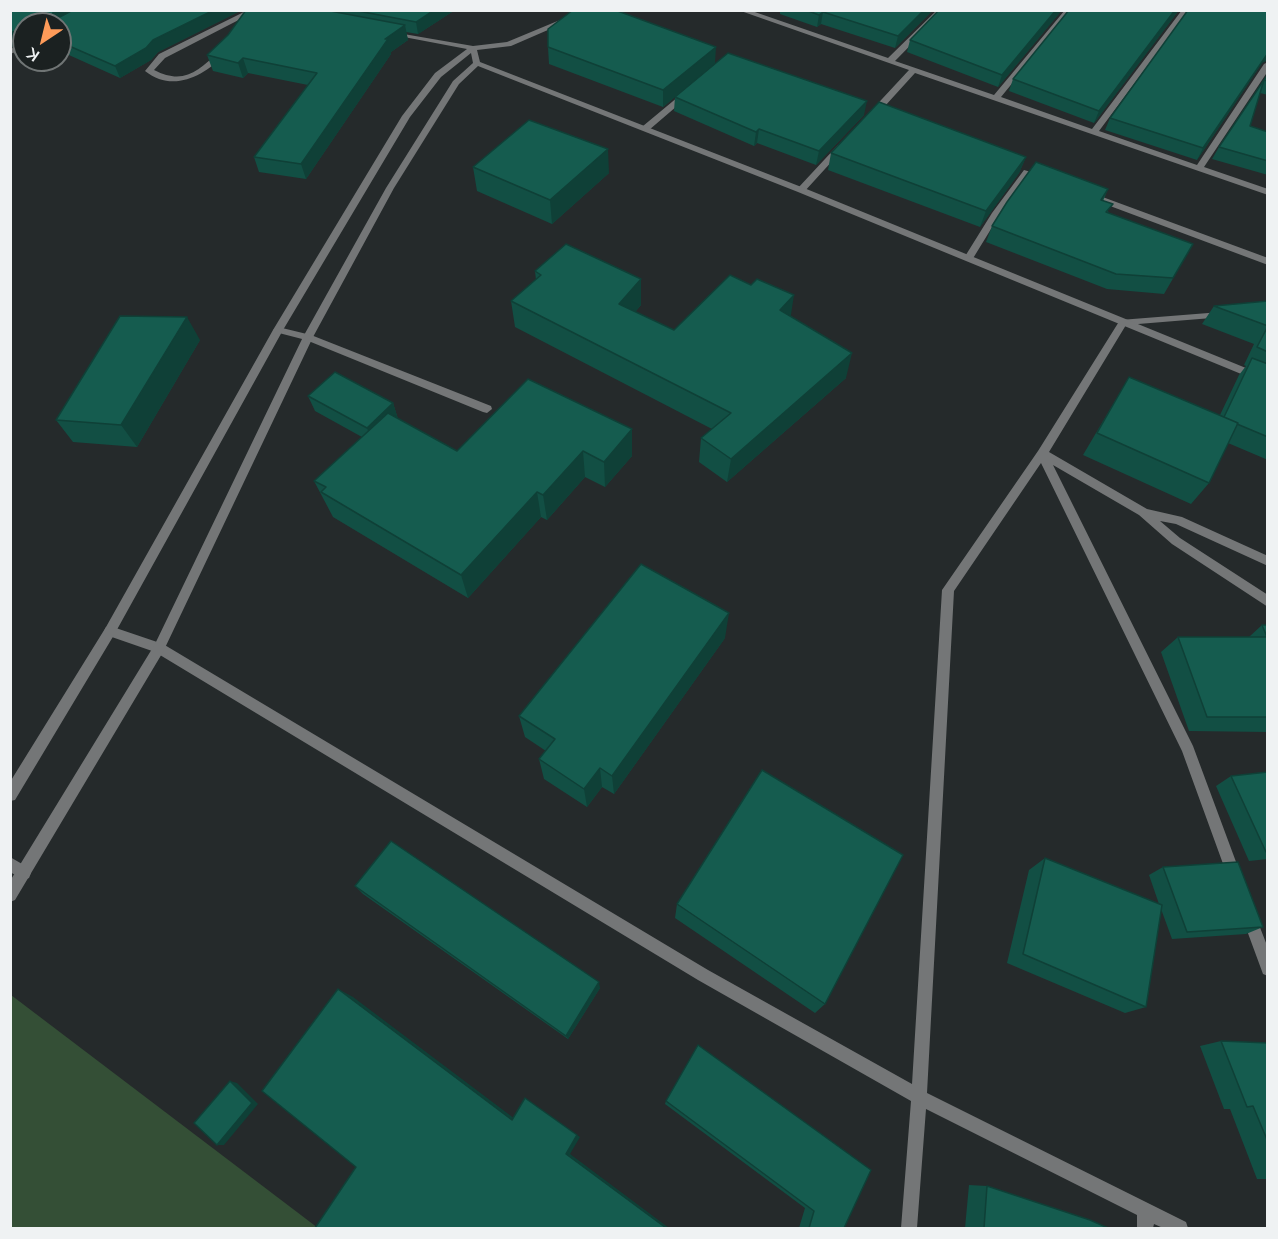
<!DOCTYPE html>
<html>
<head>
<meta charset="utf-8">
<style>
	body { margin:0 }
	#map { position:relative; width:1278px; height:1239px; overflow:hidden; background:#252a2b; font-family:Mulish,sans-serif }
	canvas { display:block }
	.frame { position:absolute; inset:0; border:12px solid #eff2f3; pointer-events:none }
	.north { position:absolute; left:12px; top:12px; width:60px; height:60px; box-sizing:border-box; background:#1b2121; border:2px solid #707575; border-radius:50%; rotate:215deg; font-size:16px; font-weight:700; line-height:24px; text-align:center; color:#eff2f3 }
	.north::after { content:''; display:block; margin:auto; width:21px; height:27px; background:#fe9b59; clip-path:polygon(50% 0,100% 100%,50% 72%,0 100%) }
</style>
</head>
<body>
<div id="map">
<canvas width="1278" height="1239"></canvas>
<div class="frame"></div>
<div class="north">K</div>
</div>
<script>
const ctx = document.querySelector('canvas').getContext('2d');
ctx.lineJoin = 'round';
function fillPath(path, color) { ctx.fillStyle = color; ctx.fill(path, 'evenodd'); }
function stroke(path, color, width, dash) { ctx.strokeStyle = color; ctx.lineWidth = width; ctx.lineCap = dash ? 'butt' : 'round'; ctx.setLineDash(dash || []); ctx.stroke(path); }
const green = new Path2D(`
	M11 995 318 1228H11Z`);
const service = new Path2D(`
	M278 327 311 335 491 406 492 409 487 413 483 412 306 340 275 332 273 330Z`);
const minor = new Path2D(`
	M248 10H258L165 58 154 70C183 85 198 72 219 51H225V55C203 76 173 93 145 71L159 54Z
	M738 10H749L888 58 937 10H945L895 61 994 95 1065 10H1072L1001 97 1092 129 1182 10H1189L1099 131 1197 165 1264 64 1268 62V71L1204 167 1268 189V195L915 73 875 117H869V113L909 70Z
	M684 92 691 94 649 130H643V126Z
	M838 145 845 147 804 192H798V188Z
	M1024 170 1031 172 999 216 972 260H966L964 258 992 213Z
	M1089 192 1268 258V265L1086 197 1085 195Z
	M1221 312 1224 313V317L1126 325 1049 452 1147 509 1182 517 1268 556V566L1176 524 1160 521 1180 538 1268 595V607L1172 544 1139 515 1053 465 1193 746 1242 878 1240 883 1235 885 1230 883 1182 751 1041 463 954 591 927 1093 1186 1222 1188 1228H1163L1154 1224 1153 1228H1137V1215L926 1109 917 1228H901L911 1101 698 980 155 652 106 635 104 631 106 627 110 626 163 644 708 970 912 1084 942 590 1038 451 1120 320Z
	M10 857 29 868 31 873 29 878 24 880 10 872Z
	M1249 910 1254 912 1268 948V976L1263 974 1242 917 1244 912Z`);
const tertiary = new Path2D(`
	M584 10H594L511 46 477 50 480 62 804 188 1268 377V385L798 192 478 66 459 84 394 188 313 337 163 652 15 900 10 902V881L155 644 303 337 386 188 453 81 473 63 471 53 441 77 410 117 283 330 114 635 15 800 10 801V782L106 627 273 330 402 116 435 73 467 49 388 34 392 32 473 46 507 42Z
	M24 44V49L10 54V49Z`);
const wall = new Path2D(`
	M10 10H242L158 52 151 60 120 78 60 51V24H24V42L10 48Z
	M246 10H455L418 34 406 32 408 40 391 52V54L306 179 259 172 254 157 308 85 248 73 243 78 213 71 207 55 228 35Z
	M780 10H933L895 48 821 24 817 27 780 14Z
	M1062 10 998 87 907 52 910 40Z
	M1179 10 1094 123 1009 91 1013 79Z
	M548 47 715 63 663 107 549 64Z
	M1262 63 1197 160 1105 130 1110 118Z
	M1268 74V95L1260 93 1250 126 1268 132V175L1212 159 1219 147Z
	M675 97 864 115 816 165 757 143 754 146 674 111Z
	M831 153 1026 157 1019 173 980 227 828 170Z
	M473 167 609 173 552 224 477 191Z
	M1108 189 1103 201 1109 213 1193 244 1164 294 1107 289 986 242 992 226Z
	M535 271 641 279V305L635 312 674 330 790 317 846 378 727 482 699 462 701 438 712 429 515 327 511 301 536 280Z
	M1268 301V460L1228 443 1209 483 1191 504 1083 455 1129 377 1220 415 1239 375 1246 366 1244 365 1254 344 1202 324 1214 306Z
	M200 340 137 447 73 442 56 420Z
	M308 396 393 403 398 419 457 451 632 429V456L605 487 585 477 547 520 541 517 468 598 333 517 314 481 362 437 315 411Z
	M1262 625H1268V732L1189 731 1161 652 1178 637H1249Z
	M725 638 614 794 602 787 587 807 544 779 539 759 546 751 525 737 519 716Z
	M1268 772V859L1249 861 1216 786 1231 776Z
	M1045 858 1159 904 1149 875 1163 867 1263 927 1246 934 1172 939 1161 909 1146 1007 1125 1013 1007 963 1029 870Z
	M355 886 600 988 568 1039 363 894Z
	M677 904 825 1004 815 1013 675 918Z
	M1221 1041 1268 1043V1179H1257L1230 1109H1224L1200 1046Z
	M666 1101 844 1228H799L805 1208 665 1104Z
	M969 1185 987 1186 1108 1228H965Z`);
const shadedWall = new Path2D(`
	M56 10H86L52 21 53 12Z
	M214 10H242L158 52 151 60 120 78 115 66 153 40Z
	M434 10H455L418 34 416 22Z
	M924 10H933L895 48 898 36Z
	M1056 10H1062L998 87 1002 75Z
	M1175 10H1179L1094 123 1099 111Z
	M823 12 821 24 817 27 819 15Z
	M405 25 408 40 391 52V54L306 179 301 164 385 39Z
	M24 28V42L10 48V33Z
	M716 47 715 63 663 107V90Z
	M1268 53V60L1262 63 1197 160 1203 148Z
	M243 58 248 73 243 78 238 63Z
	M867 101 864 115 816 165 819 151Z
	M759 129 757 143 754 146 756 132Z
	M608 149 609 173 552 224 550 200Z
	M1026 157 1019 173 980 227 986 211Z
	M641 279V305L620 330 619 304Z
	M794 295 790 321 780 310Z
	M187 317 200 340 137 447 121 425Z
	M852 353 846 378 727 482 731 459Z
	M393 403 398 419 372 443 367 428Z
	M632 429V456L605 487 604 462Z
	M583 451 585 477 547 520 543 495Z
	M537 492 541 517 468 598 461 575Z
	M729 613 725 638 614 794 612 776Z
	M600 768 602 787 587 807 584 789Z
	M599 982 600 988 568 1039 566 1036Z
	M338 989 353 997 519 1122 512 1120Z
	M230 1081 237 1083 258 1104 224 1145H217Z
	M525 1098 580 1137 570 1154 669 1228H666L566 1154Z`);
const building = new Path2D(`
	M10 10H56L53 12 52 21 73 10H214L153 40 146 48 115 66 60 42V24H24V28L10 33Z
	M246 10H325L405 25 385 39H388L301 164 254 157 317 73 243 58 238 63 207 55 228 35Z
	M353 10H434L416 22Z
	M573 10H615L716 47 663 90 548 47V29Z
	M806 10H924L898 36 823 12 819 15Z
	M939 10H1056L1002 75 910 40Z
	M1069 10H1175L1099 111 1013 79Z
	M1188 10H1268V53L1203 148 1110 118Z
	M728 53 867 101 819 151 759 129 756 132 675 97Z
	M1268 74V81L1264 80 1250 126 1268 132V161L1219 147Z
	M879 102 1026 157 986 211 831 153Z
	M529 120 608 149 550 200 473 167Z
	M1036 162 1108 189 1101 200 1113 204 1106 212 1193 244 1173 278 1116 274 992 226 1007 202Z
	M566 244 641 279 619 304 674 330 730 275 751 285 757 279 794 295 780 310 852 353 731 459 701 438 731 413 511 301 541 275 535 271Z
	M1268 301V326L1214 306Z
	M120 316 187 317 121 425 56 420Z
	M1268 326V352L1257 347Z
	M1252 358 1268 364V437L1237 424 1238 423 1224 417Z
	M335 372 393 403 367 428 308 396Z
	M1129 377 1238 423 1209 483 1097 433Z
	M528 379 632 429 604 462 583 451 543 495 537 492 461 575 321 492 326 487 314 481 388 413 457 451Z
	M641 564 729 613 612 776 600 768 584 789 539 759 555 739 519 716Z
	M1262 625H1268V717H1207L1178 637H1267Z
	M762 770 903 855 825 1004 677 904Z
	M1268 772V852H1266L1231 776Z
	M391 841 599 982 566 1036 355 886Z
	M1045 858 1162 905 1146 1007 1023 954Z
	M1238 862 1263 927 1187 932 1163 867Z
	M338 989 512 1120 525 1098 577 1135 566 1154 666 1228H315L356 1167 262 1091Z
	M1221 1041 1268 1043V1142L1253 1106 1247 1107Z
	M698 1045 871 1170 844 1228H809L814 1211 666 1101Z
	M230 1081 252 1103 217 1145 194 1123Z
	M987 1186 1090 1220 1108 1228H984Z`);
fillPath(green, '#344f36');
fillPath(service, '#747677');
fillPath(minor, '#747677');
fillPath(tertiary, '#747677');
fillPath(wall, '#124f44');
fillPath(shadedWall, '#0f4037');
fillPath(building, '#155c4f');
stroke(building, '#0f4037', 1.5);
</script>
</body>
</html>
